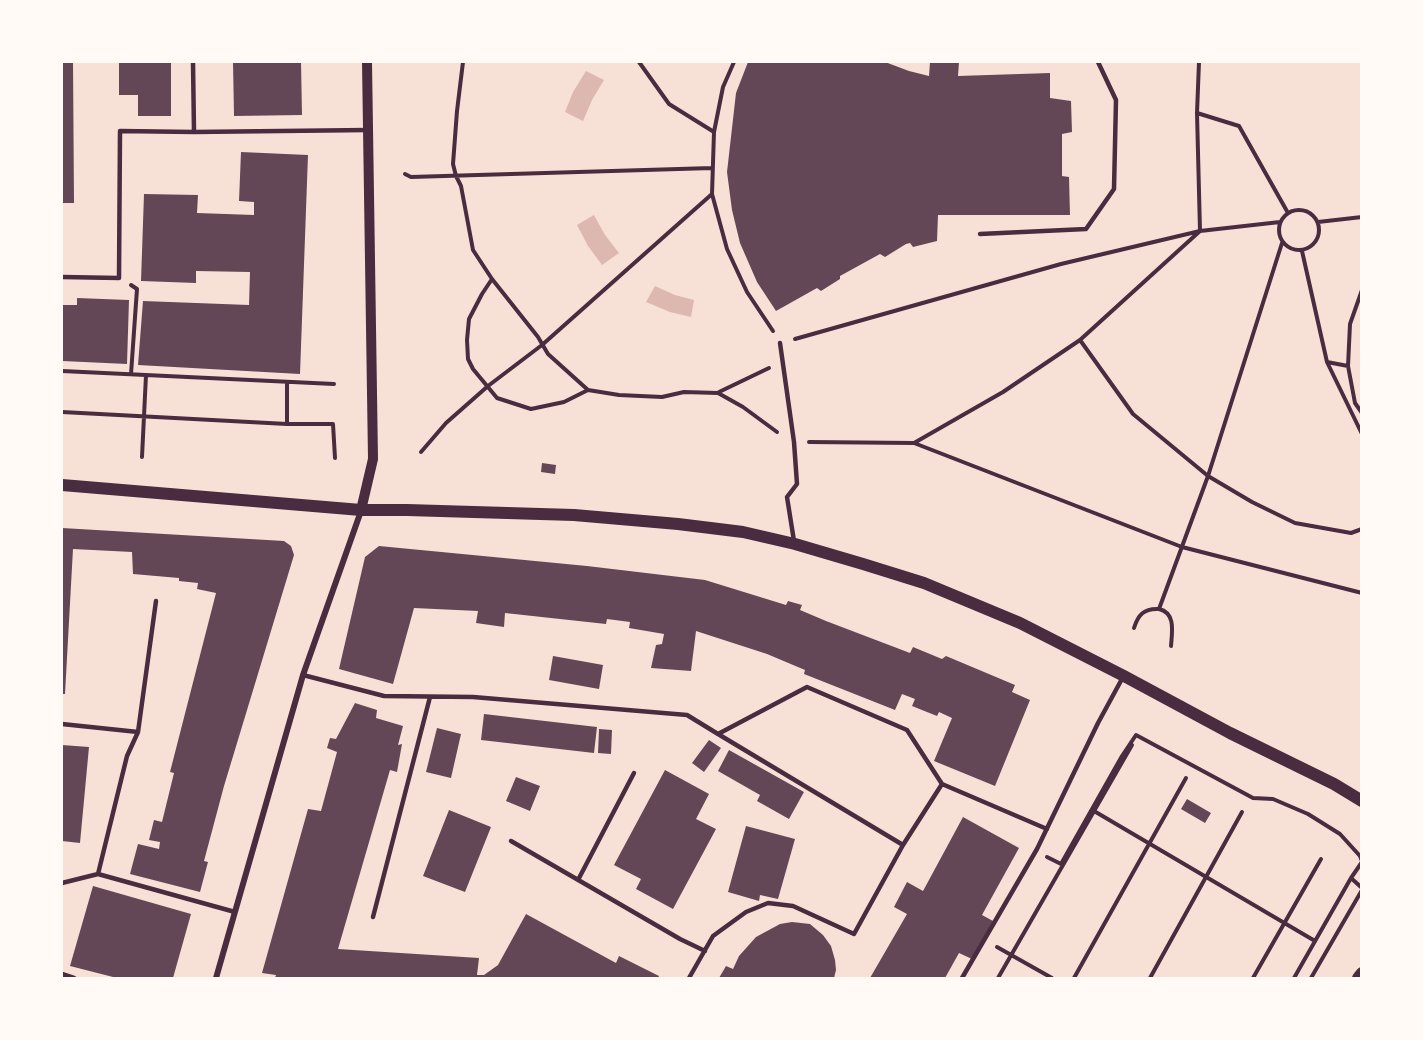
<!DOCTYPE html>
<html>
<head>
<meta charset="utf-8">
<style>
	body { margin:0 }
	#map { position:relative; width:1423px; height:1040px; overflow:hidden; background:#f7e1d7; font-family:"DejaVu Sans",sans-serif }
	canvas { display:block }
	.frame { position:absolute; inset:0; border:63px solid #fffaf5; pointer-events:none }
</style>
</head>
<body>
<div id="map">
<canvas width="1423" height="1040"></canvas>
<div class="frame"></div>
</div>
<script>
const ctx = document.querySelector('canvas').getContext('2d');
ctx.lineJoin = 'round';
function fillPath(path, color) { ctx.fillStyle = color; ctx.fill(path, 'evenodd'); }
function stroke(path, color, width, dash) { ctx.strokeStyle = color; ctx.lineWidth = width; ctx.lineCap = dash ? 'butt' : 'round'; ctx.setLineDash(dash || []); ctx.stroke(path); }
const water = new Path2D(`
	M586 71 604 80 592 100 583 121 565 112 573 92Z
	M594 215 605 235 619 253 602 265 588 246 577 225Z
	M655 286 675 295 694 300 691 317 670 312 646 302Z`);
const building = new Path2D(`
	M62 62H73L74 203H62Z
	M119 62H171V116H138V95H119Z
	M233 62H301L302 115 234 116Z
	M748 62H885L909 71 929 76 930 62H959L958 76 1050 73V98L1071 101 1072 132 1062 134V176L1069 177 1070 215H938L937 241 913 247 910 243 906 244 885 257 880 254 840 276V279L821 291 817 288 776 311 757 282 740 243 732 210 727 172 736 93Z
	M241 152 308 155 300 374 138 365 143 301 249 305 250 272 196 271V283L141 281 144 194 198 195 197 213 254 215V202L239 201Z
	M77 298 129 300 127 364 62 361V305H77Z
	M542 463 556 465 555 474 541 472Z
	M62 528 284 541 291 546 294 555 224 786 204 861 208 862 200 892 130 874 138 844 159 849 160 842 149 840 154 820 162 822 174 773 170 772 216 593 197 589 198 583 179 581V578L133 574 132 552 73 549 65 694H62Z
	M379 546 587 566 705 580 786 605 788 601 802 605 800 610 826 621 910 653 913 647 942 659 946 656 1015 685 1012 692 1030 700 995 786 934 761 952 718 939 712 937 716 912 706 915 699 902 694 895 710 804 674 805 670 767 654 696 631 691 671 651 668 656 645 662 644 664 634 629 628 630 622 607 619 606 624 505 613 504 627 476 623 478 611 414 608 393 684 339 669 365 557Z
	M553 656 603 665 599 689 549 680Z
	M355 703 377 710 376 718 403 726 398 745 402 744 397 772 390 770 338 949 479 958 477 975H484L498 965 526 914 616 963 619 956 659 976 658 978H275L276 975 262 973 308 809 321 811 337 752 327 748 330 738 336 739Z
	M484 714 597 727 594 753 481 740Z
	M437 728 461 734 451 778 426 772Z
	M599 729 612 730 611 754 598 753Z
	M709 740 721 748 704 772 692 763Z
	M62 745 89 747 80 843 62 841Z
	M729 750 804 792 789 819 757 801 760 795 718 771Z
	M665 770 709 794 696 819 716 829 673 909 636 889 641 879 614 865Z
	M516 777 540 786 530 811 506 801Z
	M1187 799 1211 813 1205 823 1181 809Z
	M449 810 491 827 465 892 423 876Z
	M963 817 1019 848 982 915 993 921 972 959 959 953 945 978H870L907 914 894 907 907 882 923 891Z
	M746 826 795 839 778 899 760 895 759 901 728 892Z
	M93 886 191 914 173 978H117L70 966Z
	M792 922 810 924 823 935 831 946 835 960 836 970 834 978H719L726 966 733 969 739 956 756 937 780 924Z`);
const path = new Path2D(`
	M463 62 457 111 453 164 456 176 461 186 473 250 492 279 538 337 548 354 588 390
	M639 62 669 104 714 132
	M734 62 723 87 714 132 712 194 727 249 747 292 773 331
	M1199 62 1197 113 1239 126 1288 213
	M405 174 411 177 712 168
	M1279 230a20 20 0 1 1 40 0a20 20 0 1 1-40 0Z
	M1318 222 1362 217
	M1302 251 1327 362 1362 434
	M492 279 482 294 469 319 467 340 468 359 473 369 497 398 531 409 564 402 588 390 619 395 662 397 684 392 718 393 743 407 777 432
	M795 339 1061 264 1200 231 1280 222
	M1080 340 1133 414 1208 476 1252 502 1295 523 1351 533 1362 529
	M1327 362 1348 366 1350 324 1362 290
	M1348 366 1355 403 1362 413
	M62 371 334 384
	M131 374 137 289 131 285
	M719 392 769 368
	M62 412 287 424H333L335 458
	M287 424V382
	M809 442 914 443 1182 547 1362 593
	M914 443 1003 392 1080 340 1200 231 1197 113
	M421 452 446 423 488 386 542 345 712 194
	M142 457 146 375
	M1159 609C1176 613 1172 632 1171 646
	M1134 628C1138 615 1144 608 1159 609L1208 476 1282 243
	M1094 811 1315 941
	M1047 857 1061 864 1122 756 1136 735 1253 798 1273 799 1308 814 1340 834 1360 856 1362 861
	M1362 862 1351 878 1362 888
	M997 947 1052 978
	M998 978 1132 745
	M1074 978 1186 778
	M1150 978 1242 812
	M1253 978 1321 859
	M1294 978 1351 878
	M1311 978 1362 890`);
const service = new Path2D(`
	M193 62 194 132
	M980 234 1086 229 1114 189 1116 100 1098 62
	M62 277 119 278 120 131 194 132 368 130
	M780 343 794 442 797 484 787 497 794 541
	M303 675 384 696 473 697 687 715 718 734 807 687 907 730 942 784 1047 829
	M62 724 138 732
	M718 734 903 845
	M511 841 680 939 705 951
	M98 874 127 756 138 732 156 601
	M578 880 634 773
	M62 883 98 874 235 912
	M373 917 430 697
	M62 974 74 978
	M689 978 713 936 746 912 768 903 793 906 854 934 903 845 942 784
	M962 978 1037 849 1098 723 1123 677`);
const minor = new Path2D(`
	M216 978 303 675 361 511`);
const tertiary = new Path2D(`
	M361 510 373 459 367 62`);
const secondary = new Path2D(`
	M62 485 361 510H407L574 515 678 524 743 532 795 544 863 564 924 583 1020 623 1124 676 1230 733 1334 784 1362 801
	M1358 978 1362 973`);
fillPath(water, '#dcb8b0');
fillPath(building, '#644757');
stroke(path, '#4a2c40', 4);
stroke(service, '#4a2c40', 4.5);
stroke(minor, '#4a2c40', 6);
stroke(tertiary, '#4a2c40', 10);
stroke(secondary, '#4a2c40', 12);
</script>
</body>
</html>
